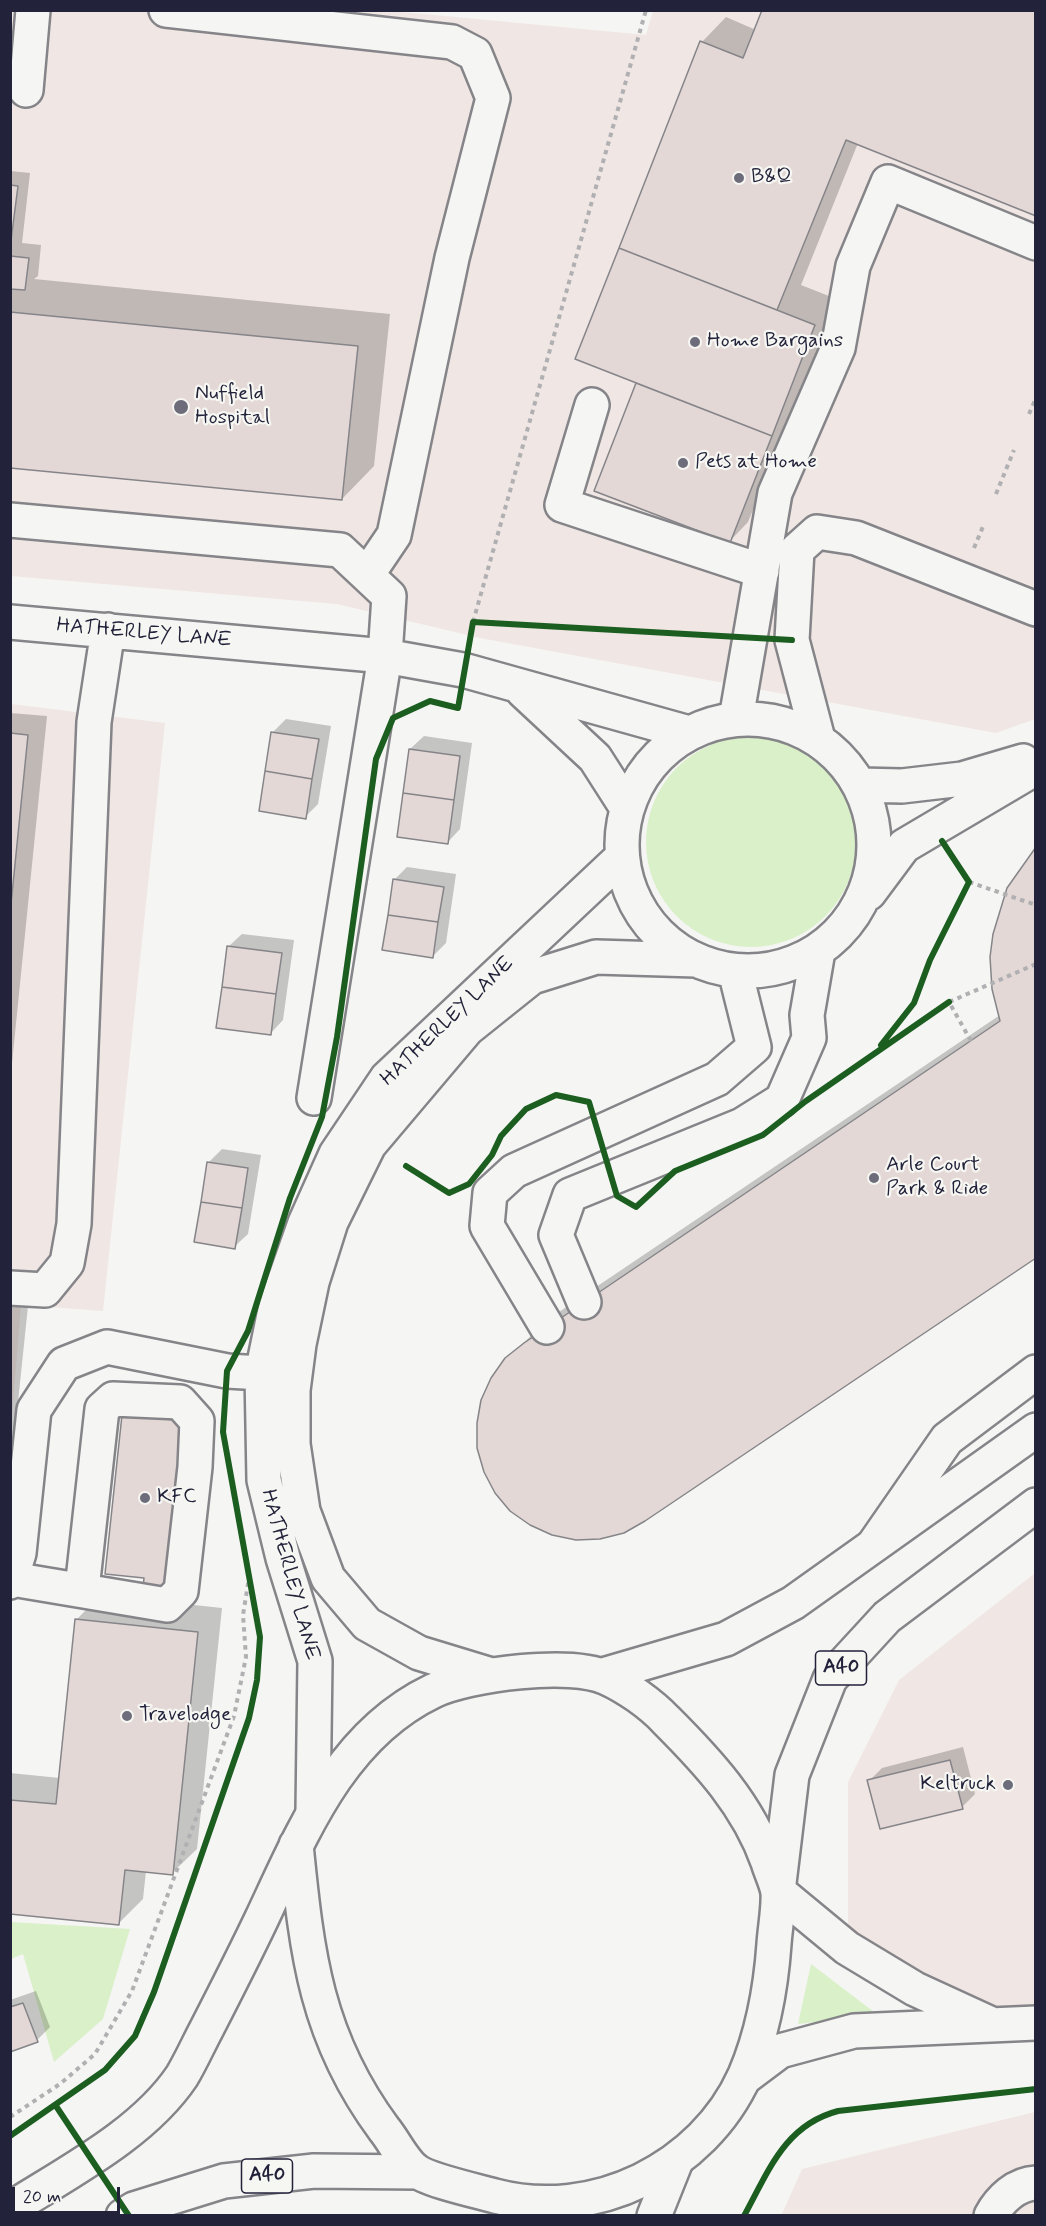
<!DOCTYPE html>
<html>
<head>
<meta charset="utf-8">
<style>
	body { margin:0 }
	#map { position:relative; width:1046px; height:2226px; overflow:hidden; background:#f5f5f3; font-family:Mynerve,sans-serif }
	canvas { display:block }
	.frame { position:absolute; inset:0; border:12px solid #22223b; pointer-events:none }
	.scale { position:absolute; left:12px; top:2187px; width:108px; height:27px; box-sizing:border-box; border:3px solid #22223b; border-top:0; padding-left:8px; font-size:18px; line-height:21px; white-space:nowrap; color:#22223b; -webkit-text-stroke:4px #f6f6f2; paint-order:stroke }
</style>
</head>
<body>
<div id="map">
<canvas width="1046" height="2226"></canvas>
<div class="frame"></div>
<div class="scale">20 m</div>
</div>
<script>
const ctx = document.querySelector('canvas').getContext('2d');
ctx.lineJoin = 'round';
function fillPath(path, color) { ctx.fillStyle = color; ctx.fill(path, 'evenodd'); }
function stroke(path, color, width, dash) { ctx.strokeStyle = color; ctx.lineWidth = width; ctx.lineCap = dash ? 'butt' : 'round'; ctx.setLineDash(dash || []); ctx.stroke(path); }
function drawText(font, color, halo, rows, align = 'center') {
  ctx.font = font + ' Mynerve,sans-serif'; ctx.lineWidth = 4.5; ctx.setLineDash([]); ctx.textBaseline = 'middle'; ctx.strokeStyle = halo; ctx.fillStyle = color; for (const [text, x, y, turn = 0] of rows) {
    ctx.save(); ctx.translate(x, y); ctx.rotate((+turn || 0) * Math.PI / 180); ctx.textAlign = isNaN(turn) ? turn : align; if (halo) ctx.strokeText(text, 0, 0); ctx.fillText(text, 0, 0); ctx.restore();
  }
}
const built = new Path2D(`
	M381 10 646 35 653 11H1035V719L996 733 480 638 337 604 11 576 10 11Z
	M11 704 165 723 103 1311 21 1305 11 1428Z
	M1035 1573V2023L992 2024 848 1948V1782L899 1680Z
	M1035 2112V2215L781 2216 802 2169Z`);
const green = new Path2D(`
	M646 842a105 105 0 1 1 210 0a105 105 0 1 1-210 0Z
	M11 1922 130 1929 103 2019 54 2062 23 1954 11 1959Z
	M811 1964 878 2015 798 2024Z`);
const shadow = new Path2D(`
	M726 17 756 30 858 143 801 285 839 300 748 522 729 542 639 383 577 359 702 42Z
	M10 171 30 173 22 243 41 245 38 276 34 279 390 314 374 466 342 499 10 466Z
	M10 713 47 716 10 1083Z
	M286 719 331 726 318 804 305 817 273 732Z
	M424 736 472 743 460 829 447 843 410 749Z
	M1036 850V1256L506 1359 550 1318 1000 1015 1009 889Z
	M407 867 456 874 446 943 433 956 394 880Z
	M242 934 294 940 283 1020 270 1034 228 947Z
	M222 1149 261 1155 248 1234 234 1247 209 1162Z
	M10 1305 28 1306 10 1479 12 1318Z
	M143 1396 204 1403 185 1570 146 1577 106 1572Z
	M101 1595 222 1608 197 1849 172 1873 146 1871 143 1899 118 1924 10 1912V1773L60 1778 76 1620Z
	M963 1747 975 1794 962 1807 869 1781 882 1768Z
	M36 1991 50 2027 37 2040 10 2050V2000Z`);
const building = new Path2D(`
	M762 10H1036V216L846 140 777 310 619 248 700 41 743 58Z
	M10 185 18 186 10 248Z
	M619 248 815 325 772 436 575 359Z
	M10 256 29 258 25 290 10 289Z
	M10 312 358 346 342 500 10 468Z
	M636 383 772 436 730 543 594 491Z
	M271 732 319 739 312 779 265 771Z
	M10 733 28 735 10 914Z
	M409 749 460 756 454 800 403 793Z
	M265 771 312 779 306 819 259 811Z
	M403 793 454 800 448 844 397 837Z
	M1036 847V1258L645 1521 624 1533 600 1539 576 1540 552 1535 530 1525 510 1511 495 1493 484 1472 477 1448V1423L481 1400 491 1378 505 1358 524 1343 1000 1021 992 989 990 957 993 934 1007 888Z
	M393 879 444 887 438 922 388 915Z
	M388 915 438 922 433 958 382 950Z
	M227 946 282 953 276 994 222 987Z
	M222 987 276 994 271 1035 216 1028Z
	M207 1162 248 1168 242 1208 201 1202Z
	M201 1202 242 1208 235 1249 194 1242Z
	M122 1415 186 1421 167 1591 143 1588 144 1578 105 1574Z
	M75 1619 198 1632 173 1875 125 1870 119 1925 10 1914V1800L56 1804Z
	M950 1760 963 1809 880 1829 867 1780Z
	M23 2003 38 2042 10 2052V2007Z`);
const path = new Path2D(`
	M1029 414 1036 398
	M996 494 1014 450
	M974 548 984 524
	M473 622 646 10
	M969 882 1036 905
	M971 1041 949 1002 1036 964
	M10 2117 60 2084 95 2054 132 1991 234 1716 246 1657 243 1615 249 1578`);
const minor = new Path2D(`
	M166 10 452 42 475 54 493 98 452 258 394 535 367 575
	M26 90 33 10
	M592 405 562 505 762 571
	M10 520 340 550 389 596 385 656 314 1098
	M10 622 385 656 463 670 689 733
	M523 691 595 758 627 808
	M736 719 775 493 838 348 853 266 888 182 1036 243
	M622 845a126 126 0 1 1 252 0a126 126 0 1 1-252 0Z
	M818 739 792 640 797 550 817 532 856 538 1036 609
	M860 785 902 786 962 779 1023 761
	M869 893 904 846 1036 768
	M10 1288 45 1290 67 1263 74 1224 94 722 108 630
	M584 1302 556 1235 570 1195 742 1125 782 1100 809 1038 807 1015 818 951
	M547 1327 487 1226 490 1193 514 1171 717 1079 754 1047 735 971
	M875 1543 947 1439 1036 1372
	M12 1579 167 1605 181 1591 195 1467 197 1421 180 1402 113 1399 102 1409 82 1589
	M10 1582 19 1553 34 1410 64 1364 107 1347 227 1371 262 1373
	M488 1674 419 1653 367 1624 328 1578 303 1511 293 1444V1390L299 1344 312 1282 331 1222 369 1145 467 1029 532 977 596 957 696 960
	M313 1811 315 1661 283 1558 264 1480 262 1373 276 1305 305 1223 336 1154 387 1078 622 857
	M654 2216 676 2161
	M991 2216C1000 2199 1016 2184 1036 2183`);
const major = new Path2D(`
	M778 1891 847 1948 915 1989 989 2023
	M744 2078 780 2051 854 2031 1036 2023`);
const highway = new Path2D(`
	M603 1675 726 1639 793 1603 1036 1430
	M779 1883 792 1775 830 1679 887 1617 1036 1505
	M10 2209C68 2172 143 2134 182 2076 191 2061 198 2045 206 2030 225 1993 244 1956 262 1918 303 1831 341 1735 433 1691 469 1674 571 1661 607 1678 627 1687 651 1704 666 1720 708 1762 748 1805 768 1862 771 1872 776 1882 778 1892 779 1908 775 1928 774 1944 771 1987 762 2035 745 2075 703 2169 593 2222 495 2196 477 2191 427 2180 415 2170 403 2161 394 2141 384 2129 316 2037 307 1955 296 1845
	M123 2216 134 2209 224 2181 314 2171 417 2172`);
const cycleway = new Path2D(`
	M881 1045 914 1003 930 960 969 882 942 841
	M406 1166 449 1193 469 1184 492 1155 501 1136 526 1109 556 1095 589 1102 617 1196 636 1207 675 1171 763 1135 806 1101 949 1002
	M56 2106 129 2216
	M10 2136 105 2070 135 2036 154 1992 249 1718 257 1680 260 1637 223 1432 227 1371 248 1331 290 1198 322 1117 337 1037 376 759 393 718 430 701 458 708 473 622 792 640
	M744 2216C769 2170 785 2125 838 2111L1036 2089`);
const markers = [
	[739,178,6,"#6c6c7b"],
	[695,342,6,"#6c6c7b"],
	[181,407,8,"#6c6c7b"],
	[683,463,6,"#6c6c7b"],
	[874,1178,6,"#6c6c7b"],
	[145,1498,6,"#6c6c7b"],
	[127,1716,6,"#6c6c7b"],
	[1008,1785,6,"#6c6c7b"]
];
const shields = [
	[841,1668,51],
	[267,2176,51]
];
const shieldNames = [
	["A40",841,1668],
	["A40",267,2176]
];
const poiNames = [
	["B&Q",751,178],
	["Home Bargains",707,342],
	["Nuffield",195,395],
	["Hospital",195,419],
	["Pets at Home",695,463],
	["Arle Court",886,1166],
	["Park & Ride",886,1190],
	["KFC",157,1498],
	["Travelodge",139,1716],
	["Keltruck",996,1785,"right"]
];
const streetNames = [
	["HATHERLEY LANE",144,634,5],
	["HATHERLEY LANE",448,1022,-44],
	["HATHERLEY LANE",289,1575,75]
];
fillPath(built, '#f0e6e3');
fillPath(green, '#daf0c9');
fillPath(shadow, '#0003');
fillPath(building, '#e4d8d6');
stroke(building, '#858589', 1.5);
stroke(minor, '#858589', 38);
stroke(major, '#858589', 38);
stroke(highway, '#858589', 38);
stroke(path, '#b0b0b2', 4, [4.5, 4.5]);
stroke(minor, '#f5f5f3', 33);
stroke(major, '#f5f5f3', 33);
stroke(highway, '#f5f5f3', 33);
stroke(cycleway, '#1b5e20', 6);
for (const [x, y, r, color] of markers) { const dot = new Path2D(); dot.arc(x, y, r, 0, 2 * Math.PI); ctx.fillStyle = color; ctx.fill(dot); stroke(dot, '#f6f6f2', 2); }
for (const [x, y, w] of shields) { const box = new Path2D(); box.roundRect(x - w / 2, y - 17, w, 34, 4.5); ctx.fillStyle = '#f6f6f2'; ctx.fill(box); stroke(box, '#22223b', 1.5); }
drawText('bold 20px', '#22223b', null, shieldNames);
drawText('21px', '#22223b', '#f6f6f2', poiNames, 'left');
drawText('21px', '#22223b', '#f6f6f2', streetNames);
</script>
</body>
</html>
